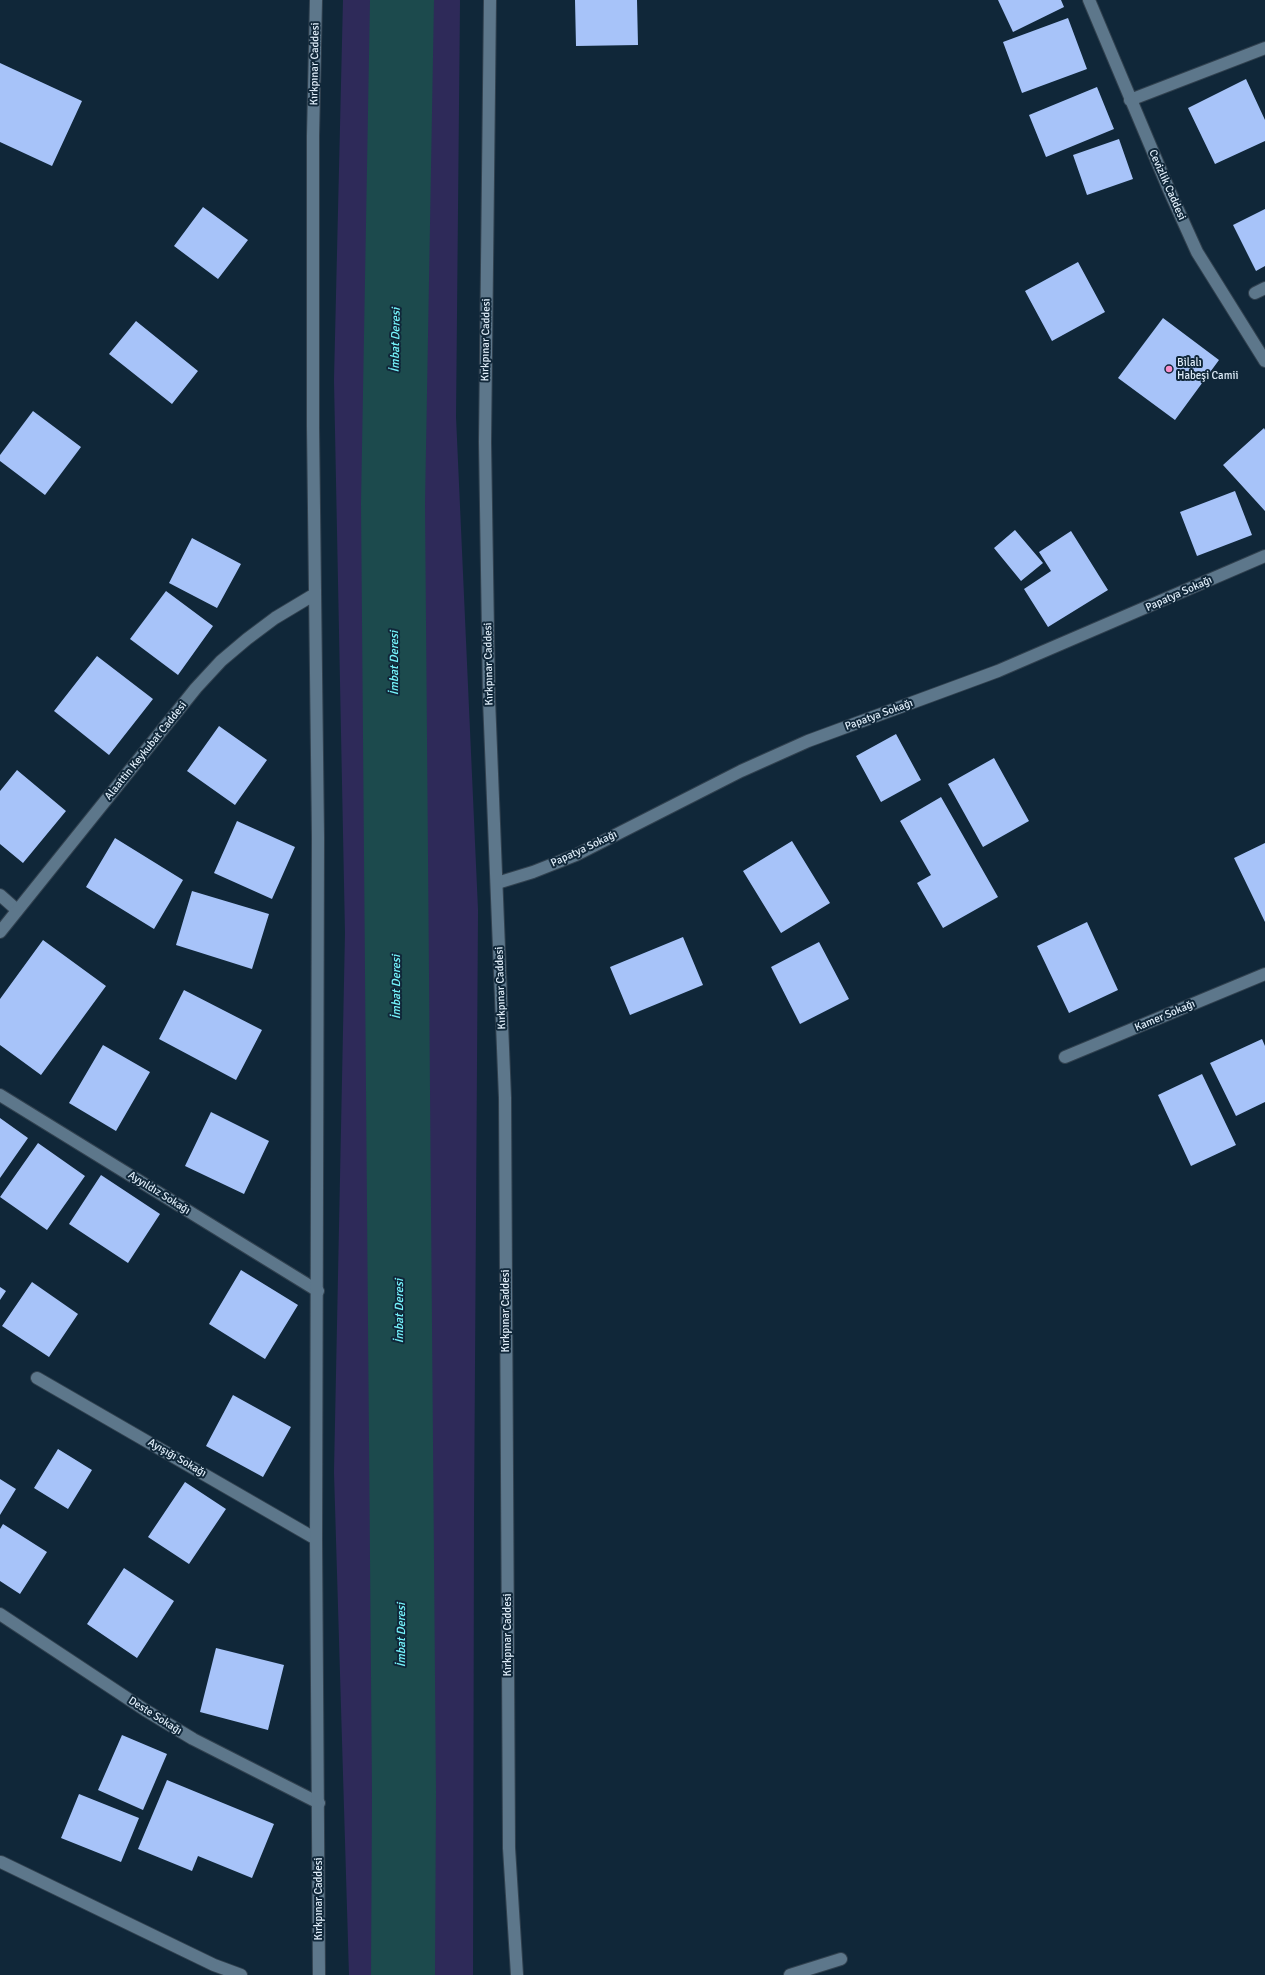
<!DOCTYPE html>
<html>
<head>
<meta charset="utf-8">
<style>
	body { margin:0 }
	canvas { display:block; background:#102739 }
</style>
</head>
<body>
<canvas width="1265" height="1975"></canvas>
<script>
const ctx = document.querySelector('canvas').getContext('2d');
ctx.lineJoin = 'round';
function fillPath(path, color) { ctx.fillStyle = color; ctx.fill(path, 'evenodd'); }
function stroke(path, color, width, dash) { ctx.strokeStyle = color; ctx.lineWidth = width; ctx.lineCap = dash ? 'butt' : 'round'; ctx.setLineDash(dash || []); ctx.stroke(path); }
function drawText(font, color, halo, rows, align = 'center') {
  ctx.font = font + ' Signika,sans-serif'; ctx.lineWidth = 4; ctx.setLineDash([]); ctx.textBaseline = 'middle'; ctx.strokeStyle = halo; ctx.fillStyle = color; for (const [text, x, y, turn = 0] of rows) {
    ctx.save(); ctx.translate(x, y); ctx.rotate((+turn || 0) * Math.PI / 180); ctx.textAlign = isNaN(turn) ? turn : align; if (halo) ctx.strokeText(text, 0, 0); ctx.fillText(text, 0, 0); ctx.restore();
  }
}
const green = new Path2D(`
	M343 0H460L456 417 478 910 474 1514 473 1975H349L334 1472 345 933 334 380Z`);
const river = new Path2D(`
	M402 0 393 504 404 1792 403 1975`);
const building = new Path2D(`
	M575 0H637L638 45 576 46Z
	M998 0H1061L1064 7 1013 32Z
	M1068 18 1087 69 1022 93 1003 42Z
	M0 63 82 101 52 166 0 142Z
	M1246 79 1265 120V141L1215 164 1188 108Z
	M1097 87 1114 129 1046 157 1029 115Z
	M1119 139 1133 179 1087 195 1073 155Z
	M203 207 248 240 218 279 174 246Z
	M1265 209V266L1256 271 1233 225Z
	M1078 262 1105 312 1052 341 1025 291Z
	M1163 318 1219 360 1175 420 1118 378Z
	M136 321 198 371 172 404 109 354Z
	M33 411 81 447 45 495 0 461V455Z
	M1264 428 1265 430V511L1223 465Z
	M1235 491 1252 535 1197 556 1180 512Z
	M1015 530 1043 563 1021 581 994 548Z
	M1071 531 1108 590 1048 627 1024 589 1051 571 1039 552Z
	M192 538 241 564 217 608 169 583Z
	M166 591 213 626 178 675 130 639Z
	M97 656 153 699 109 755 54 711Z
	M219 726 267 760 235 805 187 771Z
	M896 734 921 780 881 802 856 756Z
	M994 758 1029 821 983 847 948 784Z
	M17 770 66 811 23 863 0 844V791Z
	M941 797 998 897 943 928 917 883 931 875 900 821Z
	M237 821 295 847 272 899 214 873Z
	M115 838 183 880 154 929 86 887Z
	M792 841 830 903 781 933 743 871Z
	M1265 843V922L1234 858Z
	M192 891 269 914 252 969 176 945Z
	M1087 922 1118 990 1069 1013 1037 946Z
	M683 937 703 985 630 1015 610 967Z
	M43 940 106 986 41 1075 0 1045V999Z
	M819 942 849 999 800 1024 771 967Z
	M184 990 262 1030 236 1080 159 1039Z
	M1262 1039 1265 1046V1102L1236 1116 1210 1063Z
	M103 1045 150 1072 116 1131 69 1103Z
	M1202 1074 1236 1145 1191 1166 1158 1095Z
	M211 1112 269 1141 244 1194 185 1166Z
	M0 1118 28 1138 0 1178Z
	M38 1143 85 1176 47 1230 0 1197Z
	M101 1175 160 1214 128 1263 69 1224Z
	M241 1270 298 1305 265 1359 209 1324Z
	M32 1282 78 1314 49 1357 2 1326Z
	M0 1287 6 1291 0 1300Z
	M233 1395 291 1427 263 1477 206 1446Z
	M58 1449 92 1470 68 1509 34 1488Z
	M0 1479 16 1489 0 1515Z
	M185 1482 226 1509 189 1564 148 1537Z
	M3 1524 47 1552 20 1594 0 1581V1529Z
	M124 1568 174 1601 137 1658 87 1624Z
	M216 1648 284 1665 268 1730 200 1712Z
	M122 1735 167 1754 143 1810 98 1790Z
	M167 1780 274 1824 252 1878 198 1856 192 1871 138 1849Z
	M79 1794 139 1818 121 1862 61 1838Z`);
const street = new Path2D(`
	M1089 0 1169 190 1197 252 1265 361
	M1130 100 1265 48
	M1255 293 1265 288
	M497 883 533 872 576 855 741 771 808 741 998 671 1265 556
	M0 895 17 910
	M1065 1057 1265 974
	M0 1095 318 1291
	M37 1378 316 1539
	M0 1614 145 1710 193 1739 319 1803
	M1 1862 214 1965 241 1975
	M790 1975 841 1959`);
const secondary = new Path2D(`
	M316 0 313 136V427L318 837 316 1539 319 1975
	M490 0 485 442 489 699 505 1098 509 1848 517 1975
	M0 932 196 688 221 661 247 639 275 618 315 594`);
const markers = [
	[1169,369,4,"#f98fca"]
];
const streetNames = [
	["Kırkpınar Caddesi",315,64,-89],
	["Cevizlik Caddesi",1167,185,66],
	["Kırkpınar Caddesi",486,340,-89],
	["Papatya Sokağı",1179,594,-24],
	["Kırkpınar Caddesi",489,664,-91],
	["Papatya Sokağı",879,715,-20],
	["Alaattin Keykubat Caddesi",146,751,-51],
	["Papatya Sokağı",584,849,-25],
	["Kırkpınar Caddesi",501,988,-92],
	["Kamer Sokağı",1165,1016,-23],
	["Ayyıldız Sokağı",159,1193,32],
	["Kırkpınar Caddesi",506,1311,-90],
	["Ayışığı Sokağı",177,1458,30],
	["Kırkpınar Caddesi",508,1635,-90],
	["Deste Sokağı",155,1716,32],
	["Kırkpınar Caddesi",319,1899,-90]
];
const poiNames = [
	["Bilalı",1177,363],
	["Habeşi Camii",1177,376]
];
const waterNames = [
	["İmbat Deresi",396,340,-89],
	["İmbat Deresi",395,663,-90],
	["İmbat Deresi",397,987,-90],
	["İmbat Deresi",400,1311,-90],
	["İmbat Deresi",402,1635,-90]
];
fillPath(green, '#2e2a59');
stroke(river, '#1c4a4d', 64);
fillPath(building, '#a7c3f9');
stroke(street, '#31414f', 14);
stroke(secondary, '#31414f', 14);
stroke(street, '#5d778b', 12);
stroke(secondary, '#5d778b', 12);
for (const [x, y, r, color] of markers) { const dot = new Path2D(); dot.arc(x, y, r, 0, 2 * Math.PI); ctx.fillStyle = color; ctx.fill(dot); stroke(dot, '#102739', 1.5); }
drawText('11px', '#dfedf9', '#102739', streetNames);
drawText('11px', '#dfedf9', '#102739', poiNames, 'left');
drawText('italic 12px', '#76f4fc', '#102739', waterNames);
</script>
</body>
</html>
